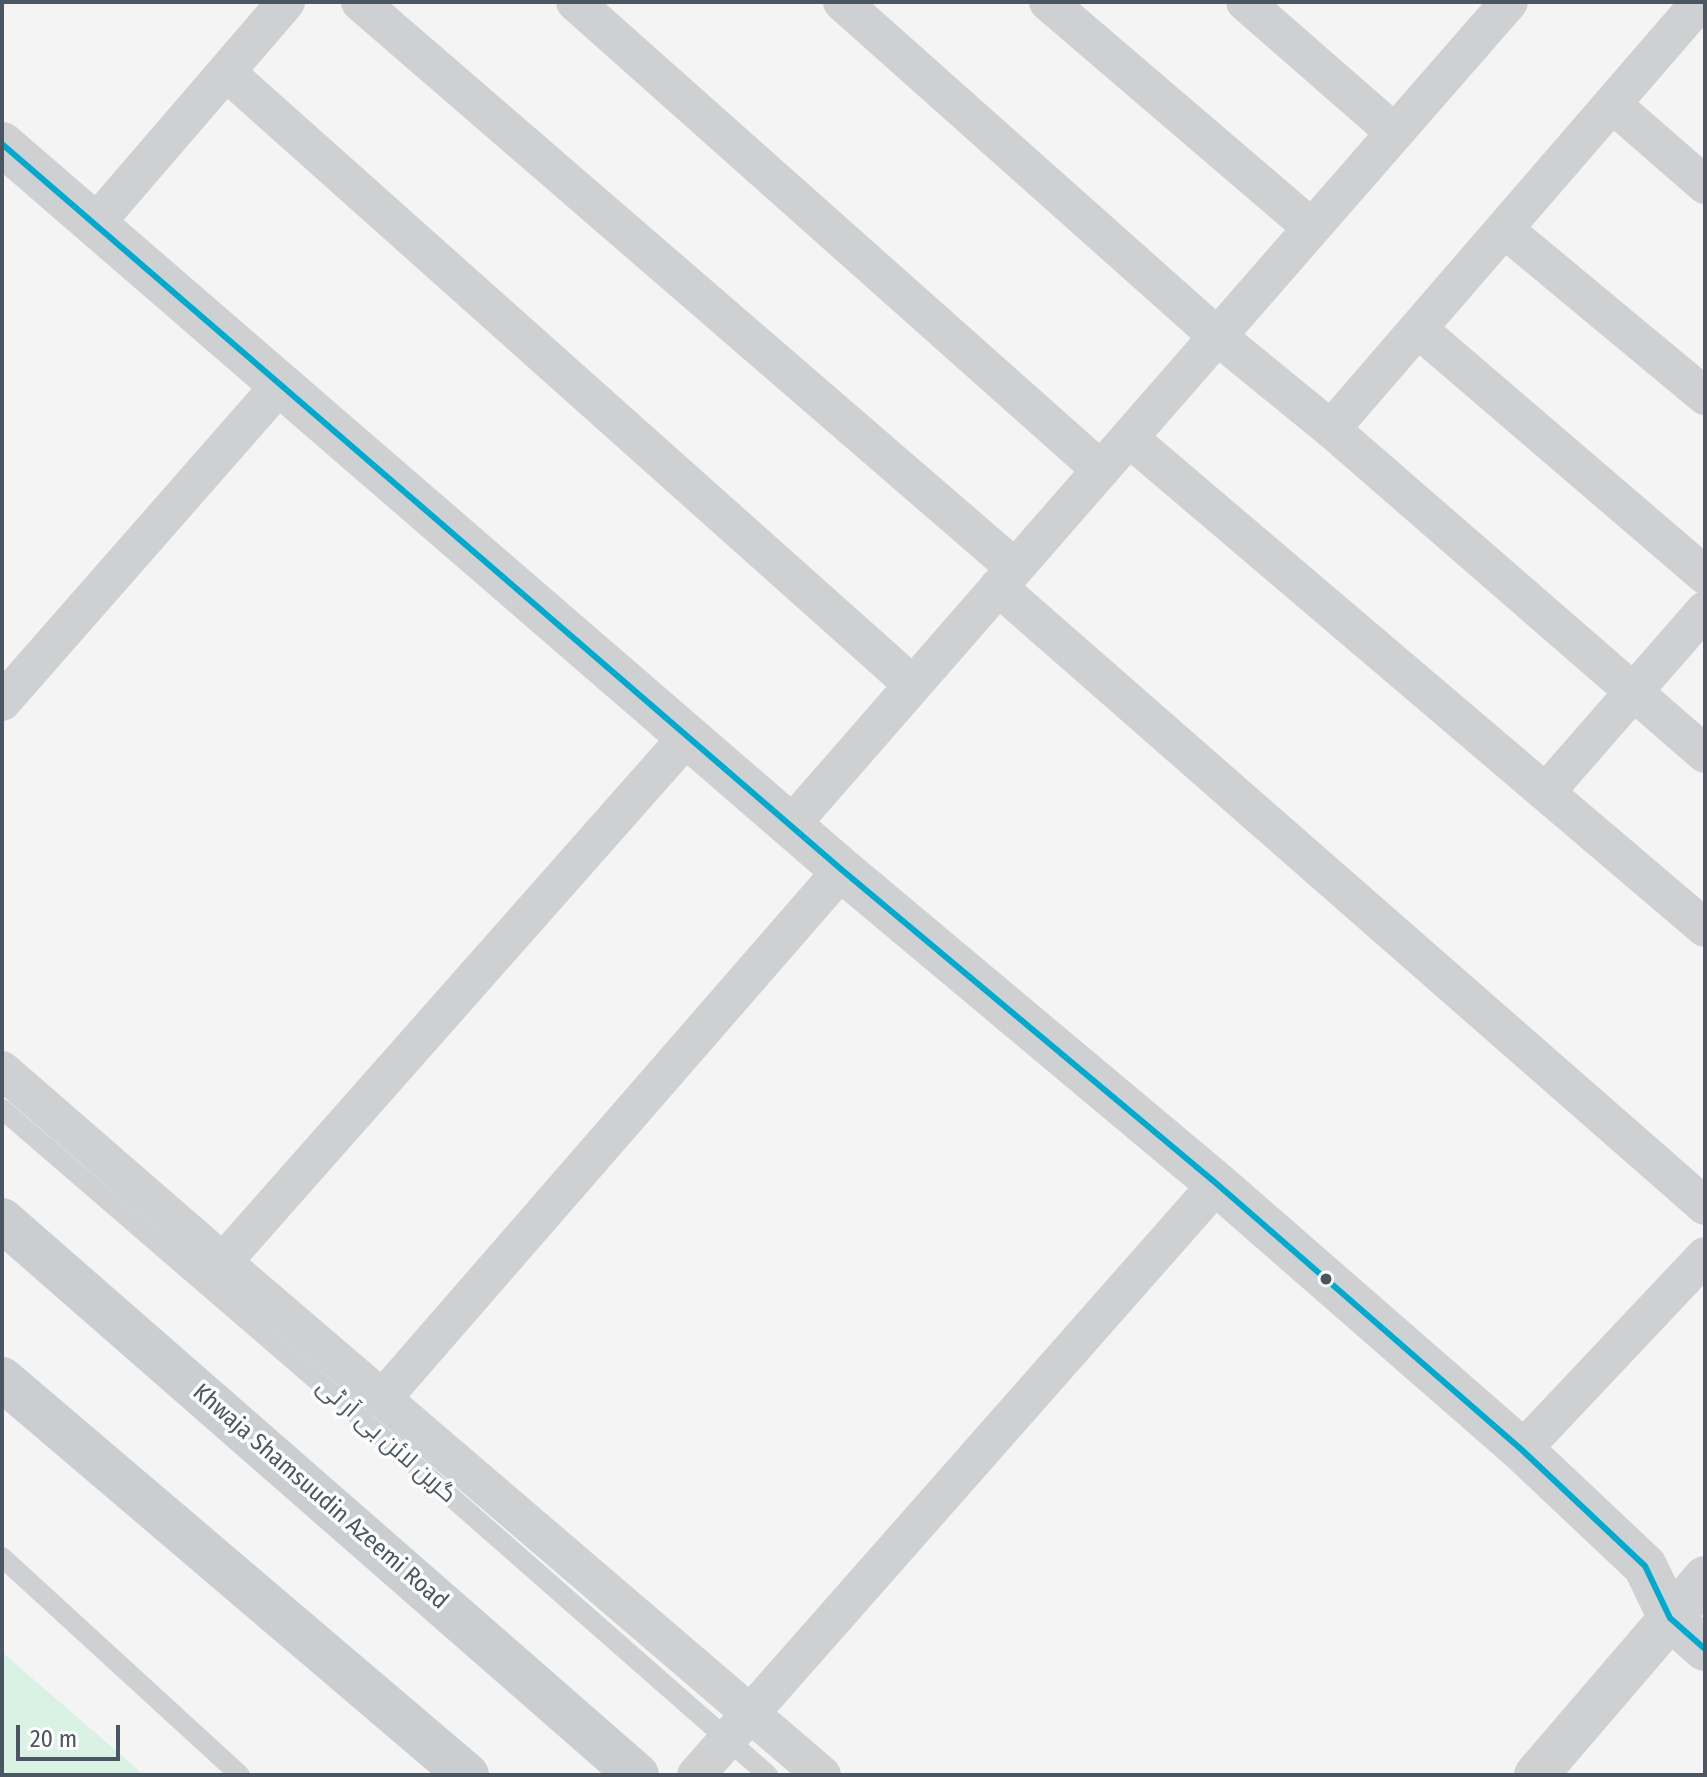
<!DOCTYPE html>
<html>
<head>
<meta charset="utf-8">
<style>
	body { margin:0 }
	#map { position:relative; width:1707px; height:1777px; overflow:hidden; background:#f4f4f4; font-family:"Fira Sans Condensed",sans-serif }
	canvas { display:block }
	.frame { position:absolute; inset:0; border:4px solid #4a5661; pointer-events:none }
	.scale { position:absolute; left:16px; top:1725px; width:104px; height:36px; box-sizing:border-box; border:4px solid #4a5661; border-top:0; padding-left:10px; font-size:24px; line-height:28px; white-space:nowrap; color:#4a5661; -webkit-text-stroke:6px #fff; paint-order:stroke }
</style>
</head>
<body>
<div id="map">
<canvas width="1707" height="1777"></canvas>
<div class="frame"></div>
<div class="scale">20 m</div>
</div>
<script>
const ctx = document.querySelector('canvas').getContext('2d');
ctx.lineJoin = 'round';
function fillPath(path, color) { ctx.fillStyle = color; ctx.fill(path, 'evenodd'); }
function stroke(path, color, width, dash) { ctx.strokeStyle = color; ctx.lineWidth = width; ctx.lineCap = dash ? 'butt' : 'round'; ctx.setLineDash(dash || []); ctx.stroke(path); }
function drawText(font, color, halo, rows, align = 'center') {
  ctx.font = font + ' "Fira Sans Condensed",Cairo,sans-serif'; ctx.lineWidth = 7; ctx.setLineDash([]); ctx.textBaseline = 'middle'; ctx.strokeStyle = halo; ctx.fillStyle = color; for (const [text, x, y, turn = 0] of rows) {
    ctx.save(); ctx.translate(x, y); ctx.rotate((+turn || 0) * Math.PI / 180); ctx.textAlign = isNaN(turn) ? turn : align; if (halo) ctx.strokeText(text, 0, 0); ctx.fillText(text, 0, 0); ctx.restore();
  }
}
const green = new Path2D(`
	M2 1652 144 1775H2Z`);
const service = new Path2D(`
	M2 1109 408 1459
	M2 1557 240 1775`);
const minor = new Path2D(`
	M360 2 1015 568
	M575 2 1101 470
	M842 2 1217 336 1331 429 1705 754
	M1048 2 1312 228
	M1245 2 1395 133
	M226 72 913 685
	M1612 104 1705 185
	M95 224 286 2
	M1504 229 1705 396
	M1418 329 1705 575
	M1331 429 1700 2
	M1129 438 1705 928
	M998 587 1705 1206
	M2 702 280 385
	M1546 792 1705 610
	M791 825 1509 2
	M2 1070 223 1262 822 1775
	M223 1262 687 737
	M382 1399 842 870
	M1522 1450 1705 1256
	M696 1775 1217 1184`);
const tertiary = new Path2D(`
	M2 144 842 870 1217 1184 1522 1450 1645 1566 1670 1618 1705 1649
	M1536 1775 1705 1578`);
const primary = new Path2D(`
	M2 1220 637 1775
	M2 1379 467 1775`);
const serviceBridge = new Path2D(`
	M408 1459 768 1775`);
const bus1 = new Path2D(`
	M2 144 842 870 1217 1184 1522 1450 1645 1566 1670 1618 1705 1649`);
const markers = [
	[1326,1279,7,"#4a5661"]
];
const streetNames = [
	["گرین لائن بی آر ٹی",386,1441,41],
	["Khwaja Shamsuudin Azeemi Road",320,1497,41]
];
fillPath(green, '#d9f2e3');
stroke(service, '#ced0d2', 20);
stroke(minor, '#ced0d2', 38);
stroke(tertiary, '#ced0d2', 44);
stroke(primary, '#caced1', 44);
stroke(serviceBridge, '#ced0d2', 20);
stroke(bus1, '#00a9ce', 6);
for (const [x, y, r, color] of markers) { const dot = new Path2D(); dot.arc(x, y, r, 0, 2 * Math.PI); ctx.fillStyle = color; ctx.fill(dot); stroke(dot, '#fff', 3); }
drawText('24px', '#4a5661', '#fff', streetNames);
</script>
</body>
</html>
